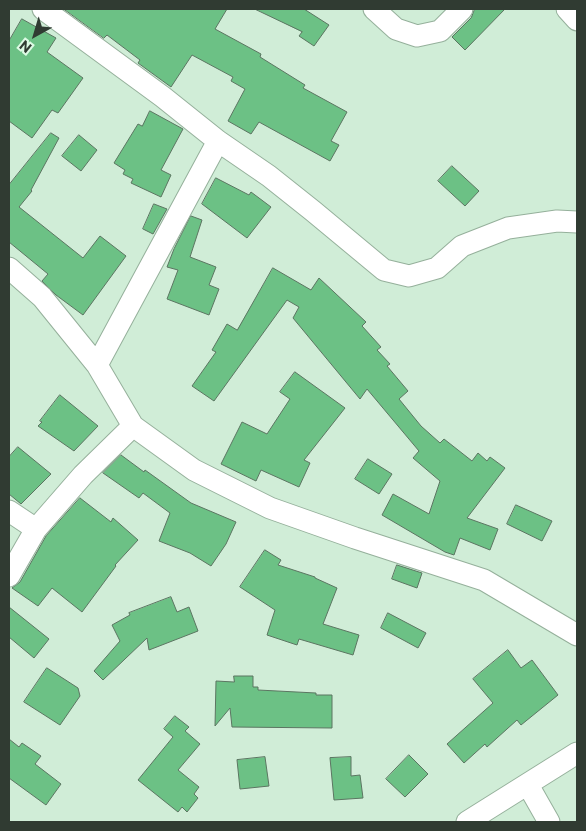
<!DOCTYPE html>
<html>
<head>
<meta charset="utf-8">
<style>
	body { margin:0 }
	#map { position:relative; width:586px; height:831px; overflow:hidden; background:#d0edd7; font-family:Commissioner,sans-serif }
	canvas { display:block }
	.frame { position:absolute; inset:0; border:10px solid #303b32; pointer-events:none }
	.north { position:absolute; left:10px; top:10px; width:50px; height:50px; -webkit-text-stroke:4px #ddfbe4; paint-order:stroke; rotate:219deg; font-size:14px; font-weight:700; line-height:20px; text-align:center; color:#303b32 }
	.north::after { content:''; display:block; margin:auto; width:18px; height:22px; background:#303b32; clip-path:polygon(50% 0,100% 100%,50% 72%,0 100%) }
</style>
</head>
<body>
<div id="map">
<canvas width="586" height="831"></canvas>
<div class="frame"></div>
<div class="north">N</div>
</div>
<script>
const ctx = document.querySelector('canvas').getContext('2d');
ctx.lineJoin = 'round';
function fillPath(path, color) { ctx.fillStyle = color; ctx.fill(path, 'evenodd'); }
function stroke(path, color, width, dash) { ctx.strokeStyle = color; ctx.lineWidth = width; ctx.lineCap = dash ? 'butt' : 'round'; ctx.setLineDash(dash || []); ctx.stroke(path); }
const building = new Path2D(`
	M64 9H227L215 29 261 54 260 57 305 85 303 88 347 112 331 141 339 145 330 161 259 122 251 134 228 121 245 89 231 81 233 77 192 55 171 87 138 63 140 60 107 35 104 38Z
	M255 9H304L329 25 314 46 299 36 302 32Z
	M475 9H505L465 50 452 37 471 18Z
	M22 19 56 38 47 52 83 78 58 113 52 110 32 138 9 121V41Z
	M150 111 183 129 161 170 171 175 161 197 131 183 133 179 123 174 125 170 114 163 138 124 142 126Z
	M51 133 59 138 31 190 32 191 19 207 83 258 100 236 126 256 83 315 56 295 42 281 48 274 9 242V185Z
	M79 135 97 150 81 171 62 156Z
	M452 166 479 191 465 206 438 181Z
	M216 178 249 195 251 192 271 207 247 238 202 204Z
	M154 204 167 209 153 234 143 229Z
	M191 216 202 220 190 257 216 267 209 285 219 289 209 315 167 299 178 270 167 267 174 249Z
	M273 268 311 290 319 278 366 322 362 326 381 347 377 350 390 364 387 366 408 391 399 399 421 426 440 443 444 439 472 461 478 453 487 461 490 457 505 468 467 518 498 529 490 550 460 538 454 555 445 552 382 515 393 494 429 514 440 481 413 458 419 451 367 389 360 399 293 318 299 307 287 300 214 401 192 386 216 352 212 350 227 324 237 330Z
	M295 372 345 408 304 460 310 463 299 487 261 470 256 481 221 464 242 422 267 434 290 399 280 392Z
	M60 395 98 426 74 451 38 426 42 422 40 421Z
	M18 447 51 474 21 504 9 494V457Z
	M121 455 144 472 145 470 191 503 236 522 226 544 211 566 190 553 159 541 170 513 143 493 139 498 103 473Z
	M368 459 392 474 379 494 355 479Z
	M80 498 111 522 113 518 138 540 115 565 116 566 82 612 52 588 38 606 12 588 20 582 46 536Z
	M516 505 552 521 542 541 507 524Z
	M265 550 281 560 278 565 315 577V578L337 588 323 624 359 635 353 655 299 639 297 645 267 635 275 610 240 587Z
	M397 565 422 573 417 588 392 579Z
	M171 597 177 612 189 607 198 631 149 650 147 638 103 680 94 671 120 641 112 625 130 615 129 613Z
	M9 607 49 639 34 658 9 637Z
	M388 613 426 633 418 648 381 628Z
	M508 650 521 668 532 660 558 695 521 725 517 720 487 747 485 744 464 763 447 744 493 703 473 679Z
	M47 668 78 688 80 696 60 725 24 702Z
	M234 676H253V687H258V690L316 693V695H332V728L232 727 230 708 215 726 216 681 234 682Z
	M175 716 189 727 185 731 200 744 178 770 199 787 194 794 198 798 187 812 182 807 178 812 138 780 173 737 164 729Z
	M9 739 19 747 22 743 41 756 35 764 61 784 46 805 9 778Z
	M409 755 428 774 405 797 386 779Z
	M265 757 269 786 240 789 237 760Z
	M351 757V776L360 775 363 798 334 800 330 758Z`);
const minor = new Path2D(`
	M43 9 163 97 218 141 269 176 313 211 384 270 409 276 437 268 462 246 508 228 557 221 577 222
	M374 9 396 29 417 36 440 31 462 9
	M567 9 577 20
	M9 268 42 297 97 365 133 426 194 470 270 508 355 538 484 580 577 635
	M97 365 218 141
	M9 511 36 529
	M9 576 36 529 83 475 133 426
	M528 785 549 822
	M467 822 577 753`);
fillPath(building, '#6cc185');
stroke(building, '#5b7561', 1);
stroke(minor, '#95b09b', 23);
stroke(minor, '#fff', 21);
</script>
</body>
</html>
